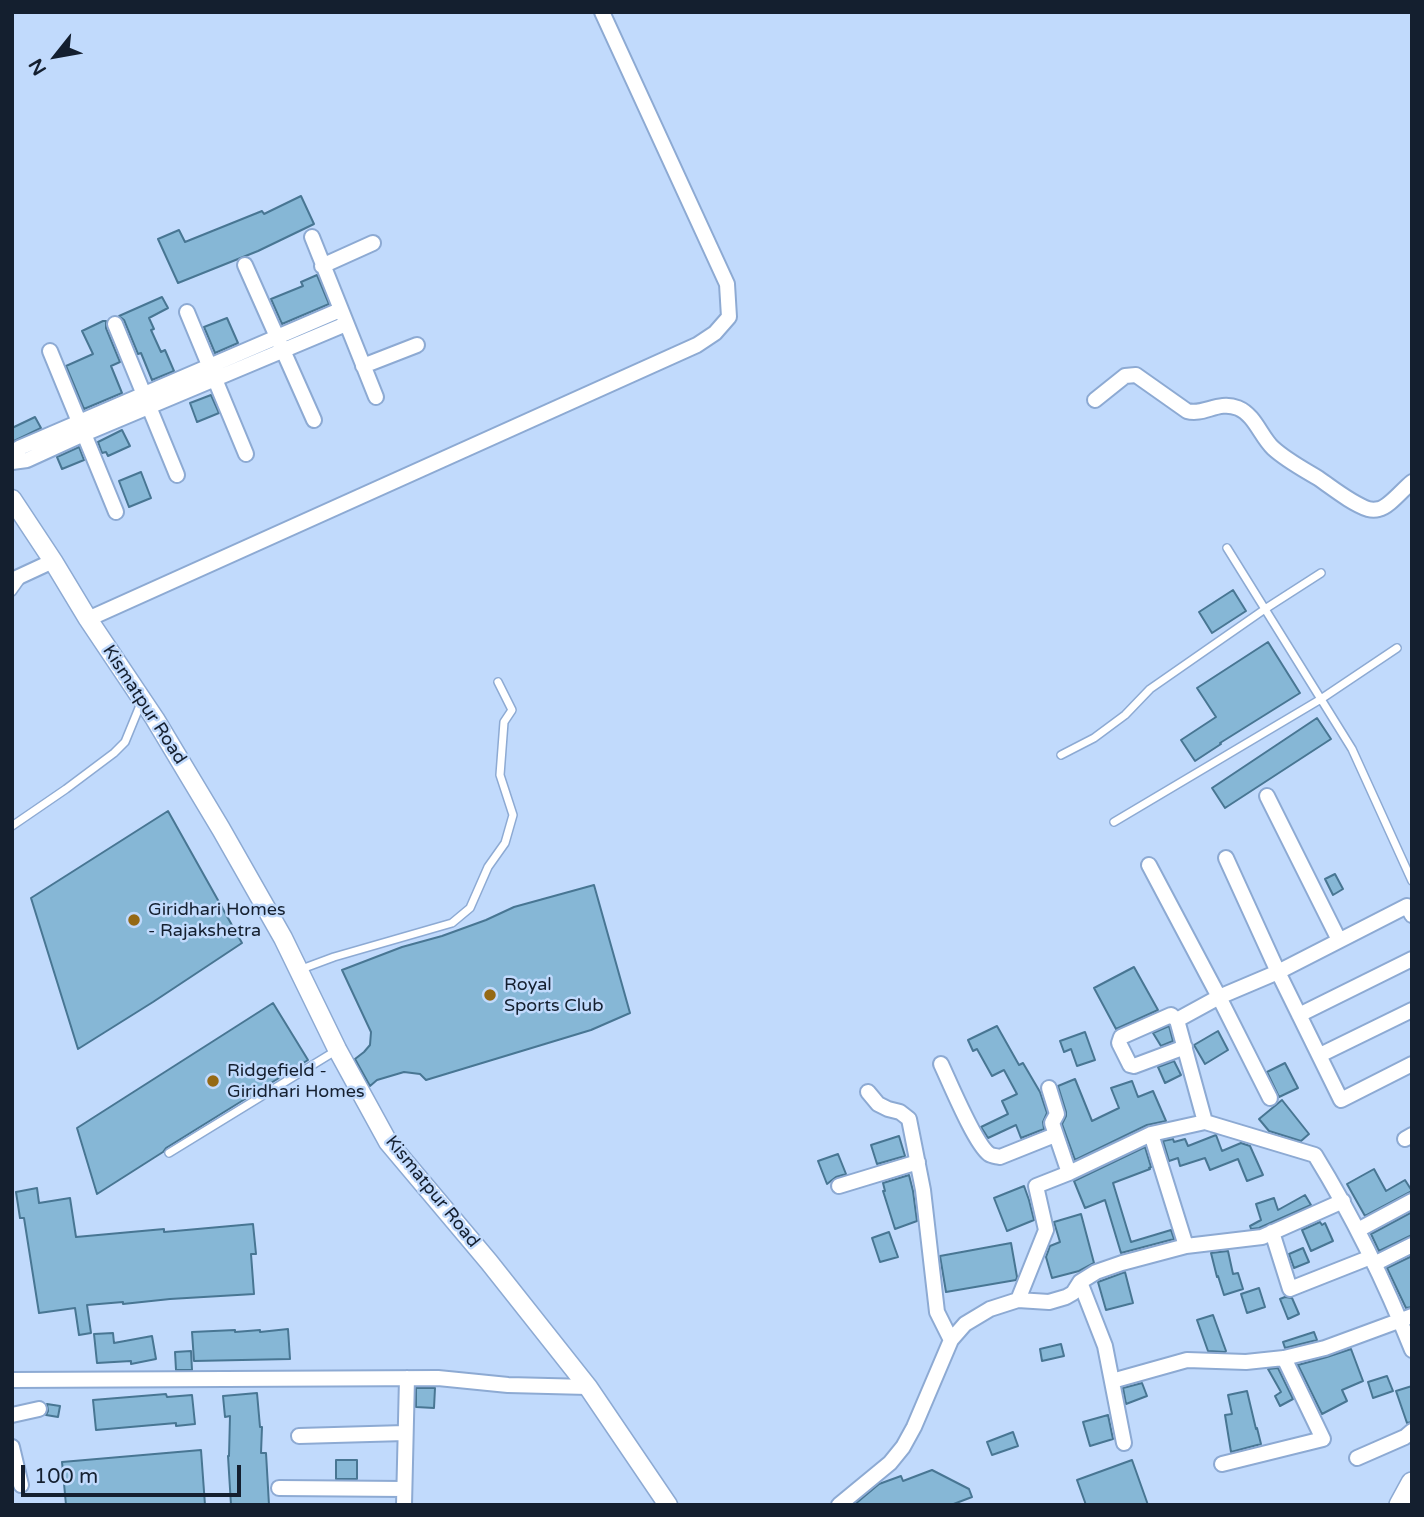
<!DOCTYPE html>
<html>
<head>
<meta charset="utf-8">
<style>
	body { margin:0 }
	#map { position:relative; width:1424px; height:1517px; overflow:hidden; background:#c1dafc; font-family:"Varela Round",sans-serif }
	canvas { display:block }
	.frame { position:absolute; inset:0; border:14px solid #141f2f; pointer-events:none }
	.north { position:absolute; left:21px; top:21px; width:70px; height:70px; -webkit-text-stroke:5px #c1dafc; paint-order:stroke; rotate:239deg; font-size:19px; font-weight:700; line-height:28px; text-align:center; color:#141f2f }
	.north::after { content:''; display:block; margin:auto; width:24px; height:32px; background:#141f2f; clip-path:polygon(50% 0,100% 100%,50% 72%,0 100%) }
	.scale { position:absolute; left:21px; top:1465px; width:220px; height:32px; box-sizing:border-box; border:4px solid #141f2f; border-top:0; padding-left:9px; font-size:21px; line-height:24px; white-space:nowrap; color:#141f2f; -webkit-text-stroke:5px #c1dafc; paint-order:stroke }
</style>
</head>
<body>
<div id="map">
<canvas width="1424" height="1517"></canvas>
<div class="frame"></div>
<div class="north">N</div>
<div class="scale">100 m</div>
</div>
<script>
const ctx = document.querySelector('canvas').getContext('2d');
ctx.lineJoin = 'round';
function fillPath(path, color) { ctx.fillStyle = color; ctx.fill(path, 'evenodd'); }
function stroke(path, color, width, dash) { ctx.strokeStyle = color; ctx.lineWidth = width; ctx.lineCap = dash ? 'butt' : 'round'; ctx.setLineDash(dash || []); ctx.stroke(path); }
function drawText(font, color, halo, rows, align = 'center') {
  ctx.font = font + ' "Varela Round",sans-serif'; ctx.lineWidth = 5; ctx.setLineDash([]); ctx.textBaseline = 'middle'; ctx.strokeStyle = halo; ctx.fillStyle = color; for (const [text, x, y, turn = 0] of rows) {
    ctx.save(); ctx.translate(x, y); ctx.rotate((+turn || 0) * Math.PI / 180); ctx.textAlign = isNaN(turn) ? turn : align; if (halo) ctx.strokeText(text, 0, 0); ctx.fillText(text, 0, 0); ctx.restore();
  }
}
const building = new Path2D(`
	M301 196 314 224 258 251 178 283 158 239 179 230 185 242 262 211 264 214Z
	M317 275 329 304 282 324 271 299 303 286 301 282Z
	M162 297 168 308 149 318 154 329 151 330 161 352 165 350 174 371 152 380 141 353 138 354 124 320 119 316Z
	M227 318 238 343 215 353 204 327Z
	M103 321H106V328L120 362 111 366 122 393 84 409 66 366 93 354 82 331Z
	M211 395 219 413 197 422 190 403Z
	M35 417 41 428 12 442V428Z
	M122 430 130 446 108 456 106 452 102 453 98 442Z
	M79 447 84 460 62 469 57 457Z
	M141 472 151 498 129 507 119 481Z
	M1233 590 1246 611 1212 633 1199 612Z
	M1268 642 1300 693 1220 743 1221 744 1195 761 1181 740 1216 717 1197 688Z
	M1317 718 1331 739 1225 808 1212 788Z
	M168 811 242 943 153 1002 78 1049 31 898Z
	M1335 874 1343 889 1333 895 1325 879Z
	M594 885 630 1013 591 1030 426 1080 420 1074 404 1072 377 1080 370 1086 355 1059 364 1052 370 1045 371 1032 342 970 402 947 442 936 486 920 514 907Z
	M1134 967 1158 1010 1116 1029 1094 988Z
	M273 1003 308 1060 166 1148 163 1152 97 1194 77 1128Z
	M997 1026 1019 1065 1023 1063 1040 1092 1047 1113 1043 1122 1044 1129 1021 1138 1016 1125 988 1138 981 1127 1008 1114 1002 1101 1017 1094 1004 1070 992 1076 977 1049 973 1051 968 1040Z
	M1169 1026 1173 1041 1161 1046 1153 1033Z
	M1218 1031 1228 1050 1205 1064 1194 1045Z
	M1085 1032 1095 1060 1077 1066 1071 1049 1064 1052 1060 1041Z
	M1174 1061 1181 1075 1165 1083 1158 1067Z
	M1285 1063 1298 1088 1279 1097 1267 1072Z
	M1075 1079 1092 1121 1119 1108 1111 1088 1132 1081 1138 1097 1153 1091 1166 1121 1147 1125 1075 1160 1062 1124 1066 1116V1112L1058 1086Z
	M1282 1100 1309 1134 1301 1141 1269 1131 1259 1119Z
	M1216 1135 1222 1151 1241 1143 1250 1146 1263 1175 1247 1181 1238 1159 1210 1170 1205 1158 1180 1166 1178 1158 1169 1161 1163 1141 1173 1139 1174 1142 1185 1139 1188 1146Z
	M899 1136 905 1156 877 1164 871 1145Z
	M1145 1147 1151 1167 1149 1168 1150 1169 1113 1183 1131 1242 1171 1230 1174 1239 1121 1253 1105 1200 1085 1208 1074 1181Z
	M838 1154 846 1174 836 1177 827 1184 818 1161Z
	M1374 1169 1386 1191 1405 1180 1412 1191 1365 1216 1347 1184Z
	M909 1175 913 1191 917 1221 895 1229 883 1191H885L883 1183Z
	M1024 1186 1029 1200 1034 1220 1007 1231 994 1198Z
	M37 1188 39 1203 70 1198 76 1237 164 1229V1232L253 1224 256 1254H251L254 1294 170 1299 123 1304V1302L87 1305 91 1333 79 1335 75 1308 39 1313 24 1218H20L16 1192Z
	M1305 1195 1311 1205 1259 1228 1251 1229 1250 1226 1261 1220 1256 1204 1274 1198 1278 1210Z
	M1412 1212V1235L1379 1251 1371 1234Z
	M1081 1214 1094 1263 1079 1271 1052 1278 1046 1257 1050 1246 1060 1242 1054 1222Z
	M1320 1222 1322 1225 1325 1223 1333 1241 1311 1251 1302 1230Z
	M889 1232 898 1257 880 1262 872 1238Z
	M1011 1243 1017 1277 1016 1280 946 1292 940 1256Z
	M1303 1248 1309 1262 1294 1268 1289 1254Z
	M1228 1251 1233 1274 1238 1273 1243 1289 1224 1295 1218 1276 1217 1277 1211 1253Z
	M1412 1256V1307L1406 1308 1387 1268Z
	M1125 1272 1133 1303 1106 1310 1098 1282Z
	M1259 1288 1265 1307 1247 1313 1241 1294Z
	M1285 1297 1292 1298 1299 1314 1288 1319 1280 1299Z
	M1213 1315 1226 1351 1225 1352 1208 1351 1197 1320Z
	M288 1329 290 1359 194 1361 192 1332 235 1330V1332L260 1330V1332Z
	M1314 1332 1317 1340 1285 1348 1283 1342Z
	M113 1333 114 1343 152 1336 156 1359 131 1364V1361L97 1363 94 1334Z
	M1061 1344 1064 1356 1042 1361 1040 1349Z
	M1351 1349 1363 1381 1342 1390 1347 1401 1322 1414 1298 1365 1327 1357Z
	M191 1351 192 1370H176L175 1352Z
	M1278 1368 1293 1399 1280 1406 1275 1396 1281 1392 1268 1369Z
	M1387 1376 1393 1391 1373 1398 1368 1382Z
	M1142 1383 1147 1396 1126 1404 1123 1388Z
	M1412 1386V1422L1407 1423 1396 1391Z
	M416 1388H435L434 1408 416 1407Z
	M1247 1391 1256 1429 1257 1428 1261 1444 1231 1452 1225 1415 1232 1414 1228 1395Z
	M257 1393 260 1427H262L261 1453H266L269 1505H231L228 1456H229L230 1416 225 1417 223 1396Z
	M166 1394 167 1397 192 1395 195 1424 176 1426V1423L96 1430 93 1400Z
	M47 1404 60 1406 58 1417 46 1415 48 1411Z
	M1108 1415 1113 1439 1090 1446 1083 1422Z
	M1013 1432 1018 1446 992 1455 987 1442Z
	M201 1450 205 1505H66L62 1462Z
	M336 1460H357V1479H336Z
	M1132 1460 1148 1505H1086L1077 1480Z
	M932 1470 969 1489 972 1497 951 1505H854L879 1484 901 1476 903 1481Z`);
const service = new Path2D(`
	M1227 548 1352 749 1412 881
	M12 592 22 578
	M1061 755 1094 738 1125 715 1150 689 1265 609 1321 573
	M1114 822 1321 699 1397 648
	M12 826 66 789 114 753 125 742 141 703
	M299 970 334 957 452 923 470 908 488 867 505 843 513 815 500 775 504 722 512 710 498 682
	M169 1153 337 1050`);
const minor = new Path2D(`
	M312 237 376 397
	M245 265 314 420
	M322 266 373 243
	M187 312 246 454
	M115 324 177 475
	M50 351 116 512
	M363 366 417 345
	M1095 400 1125 376 1136 375 1187 411C1204 416 1218 400 1238 408 1255 415 1261 437 1273 448 1286 460 1303 469 1318 478 1334 489 1351 503 1368 509 1372 510 1375 510 1379 509 1389 507 1403 489 1412 482
	M12 461 19 448 340 310
	M12 462 27 460 84 434 346 324
	M12 580 53 561
	M88 619 697 345 715 333 729 317 727 284 602 12
	M1267 796 1339 940
	M1226 858 1278 972 1341 1100 1412 1064
	M1149 865 1219 997 1270 1098
	M1299 1015 1412 959
	M1177 1020 1171 1015 1121 1037 1119 1043 1130 1065 1134 1066 1185 1047
	M1320 1055 1412 1010
	M941 1064C950 1083 975 1144 989 1154 992 1156 996 1156 1000 1157L1055 1135
	M1049 1088 1057 1114 1052 1123 1069 1173
	M868 1092 878 1104 888 1109 900 1112 909 1119 923 1190 937 1312 951 1340
	M1205 1122 1177 1020 1219 997 1278 972 1407 906 1412 915
	M1151 1134 1186 1246
	M1405 1139 1412 1135
	M839 1186 918 1162
	M1358 1230 1412 1201
	M1272 1232 1290 1289 1371 1257
	M1374 1264 1412 1245
	M1080 1282 1105 1346 1124 1443
	M1018 1300 1046 1230 1036 1186 1069 1173 1151 1134 1205 1122 1315 1155C1353 1217 1385 1282 1412 1350
	M12 1380 438 1378 508 1385 588 1387
	M1112 1381 1187 1360 1246 1362 1284 1358 1325 1348 1412 1316
	M12 1415 39 1409
	M299 1436 405 1433
	M12 1447 21 1485
	M1357 1458 1405 1437 1412 1431
	M1222 1464 1323 1439 1284 1358
	M279 1488 404 1489
	M404 1505 407 1378
	M839 1505 890 1463 903 1447 914 1427 951 1340 965 1324 990 1309 1018 1300 1049 1302 1066 1297 1073 1293 1080 1282 1096 1272 1122 1263 1186 1246 1262 1237 1343 1201`);
const tertiary = new Path2D(`
	M12 499 53 561 88 619 155 719 221 829 283 938 337 1049 388 1142 489 1262 588 1387 668 1505`);
const secondary = new Path2D(`
	M1400 1505 1412 1483`);
const markers = [
	[134,920,7,"#956915"],
	[490,995,7,"#956915"],
	[213,1081,7,"#956915"]
];
const streetNames = [
	["Kismatpur Road",144,705,57],
	["Kismatpur Road",432,1192,51]
];
const poiNames = [
	["Giridhari Homes",148,910],
	["- Rajakshetra",148,931],
	["Royal",504,985],
	["Sports Club",504,1006],
	["Ridgefield -",227,1071],
	["Giridhari Homes",227,1092]
];
fillPath(building, '#86b7d6');
stroke(building, '#487693', 2);
stroke(service, '#8daad3', 10);
stroke(minor, '#8daad3', 18);
stroke(tertiary, '#8daad3', 21);
stroke(secondary, '#8daad3', 24);
stroke(service, '#fff', 7);
stroke(minor, '#fff', 14);
stroke(tertiary, '#fff', 18);
stroke(secondary, '#fff', 21);
for (const [x, y, r, color] of markers) { const dot = new Path2D(); dot.arc(x, y, r, 0, 2 * Math.PI); ctx.fillStyle = color; ctx.fill(dot); stroke(dot, '#c1dafc', 2.5); }
drawText('18px', '#141f2f', '#c1dafc', streetNames);
drawText('18px', '#141f2f', '#c1dafc', poiNames, 'left');
</script>
</body>
</html>
